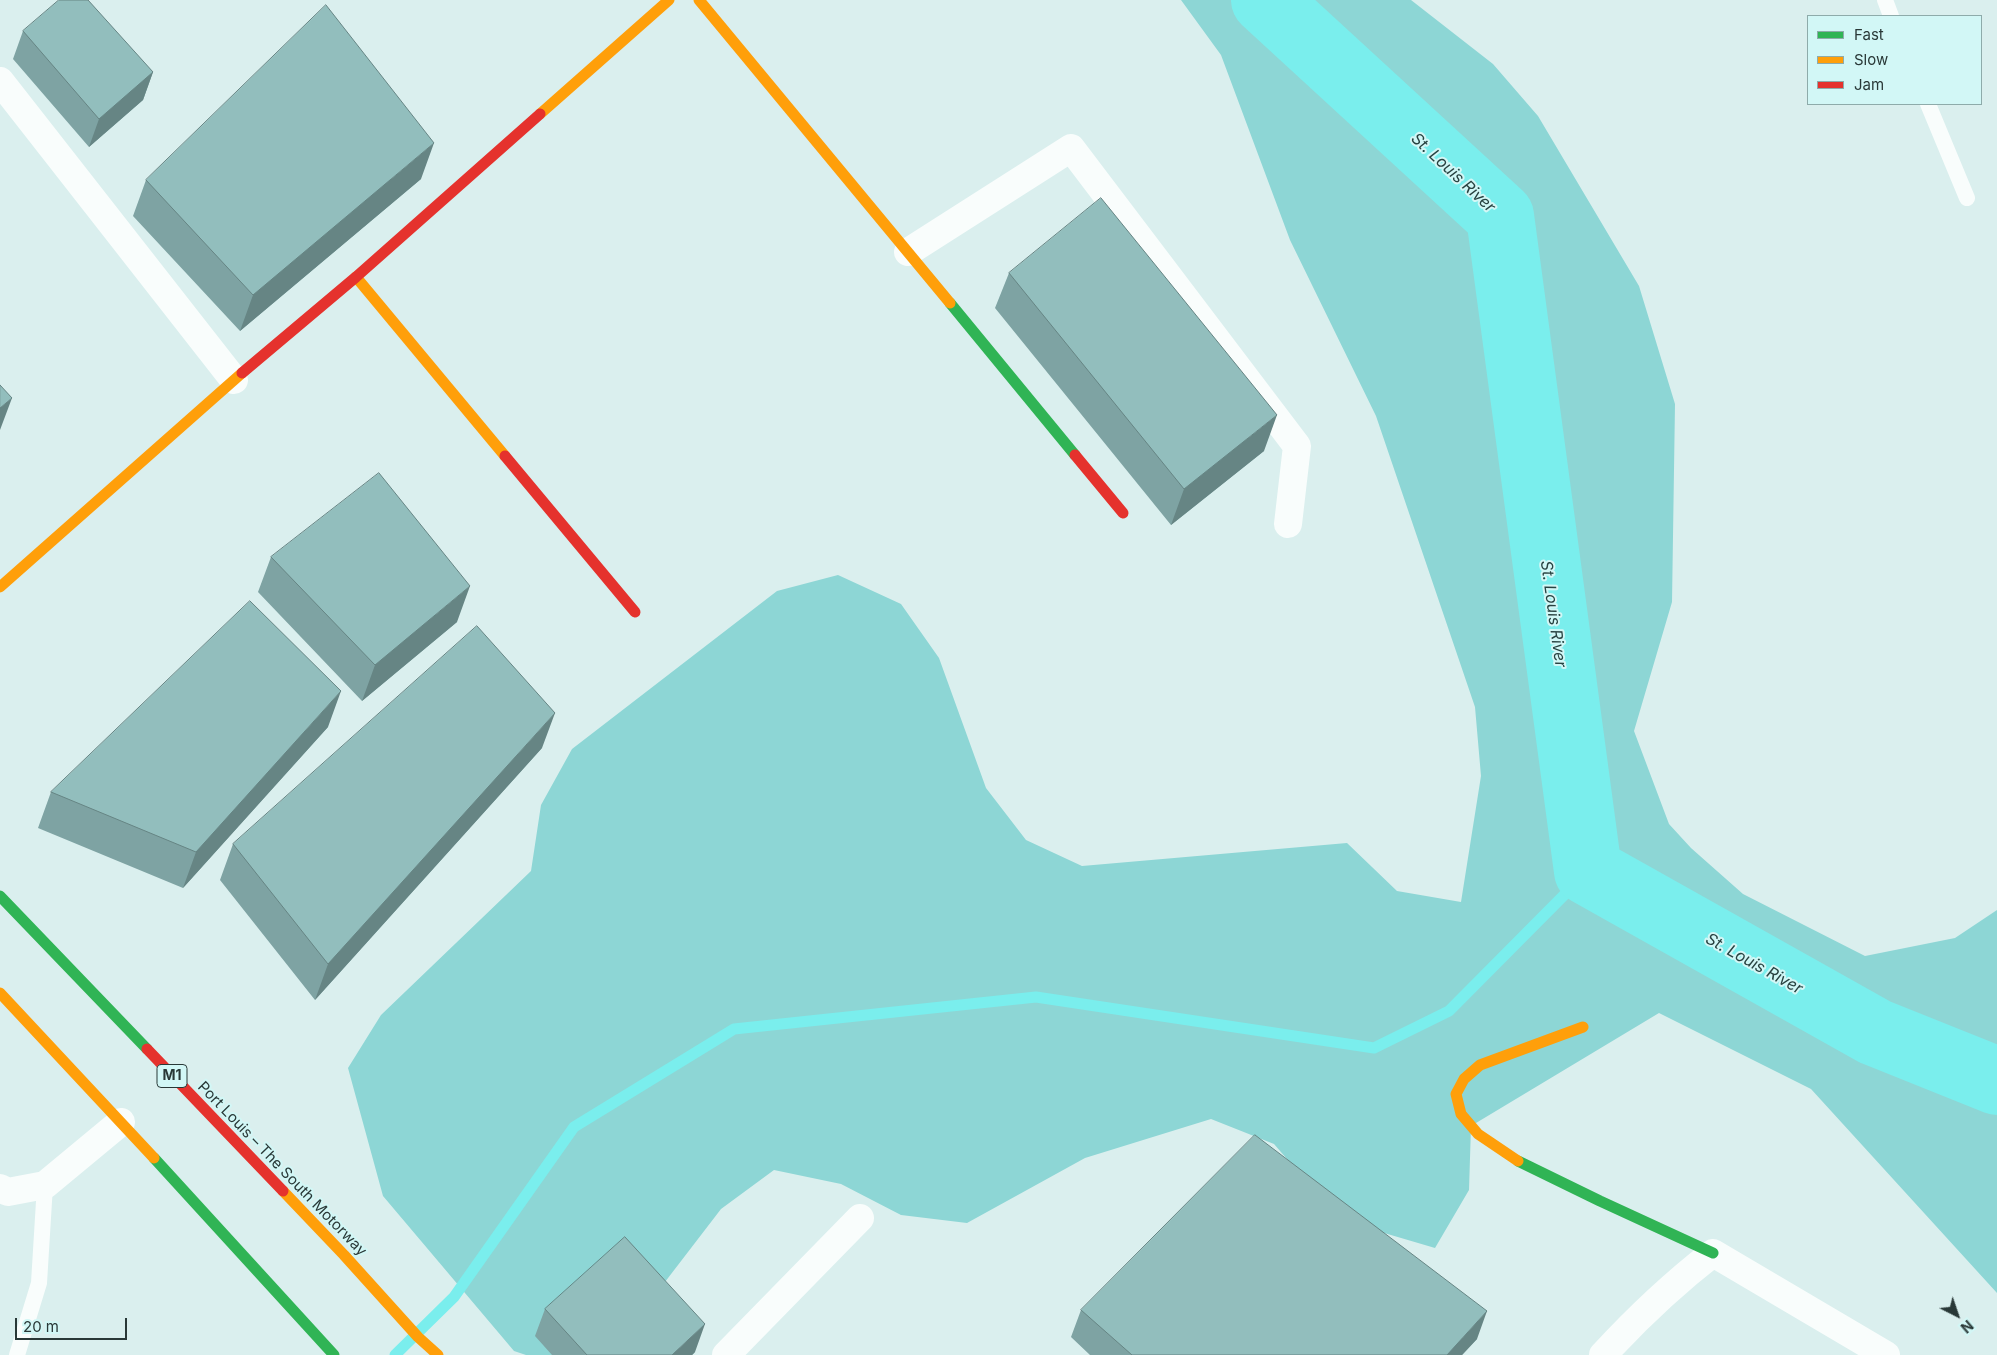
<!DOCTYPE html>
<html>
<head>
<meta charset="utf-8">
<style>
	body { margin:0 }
	#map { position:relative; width:1997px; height:1355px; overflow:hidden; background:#daefee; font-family:Inter,sans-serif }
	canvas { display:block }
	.legend { position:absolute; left:1807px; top:15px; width:175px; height:90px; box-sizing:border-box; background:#d2f7f6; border:1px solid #8eabaa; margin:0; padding:6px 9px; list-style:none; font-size:15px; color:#293837 }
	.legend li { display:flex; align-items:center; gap:10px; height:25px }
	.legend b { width:25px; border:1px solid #8eabaa }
	.north { position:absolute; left:1932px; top:1290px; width:50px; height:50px; -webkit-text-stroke:4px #d2f7f6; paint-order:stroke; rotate:139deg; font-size:14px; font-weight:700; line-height:20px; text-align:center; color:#293837 }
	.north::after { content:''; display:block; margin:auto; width:18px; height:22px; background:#293837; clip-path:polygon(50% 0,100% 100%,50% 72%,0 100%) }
	.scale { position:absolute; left:15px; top:1318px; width:112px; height:22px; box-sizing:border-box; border:2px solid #293837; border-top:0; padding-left:6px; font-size:15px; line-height:18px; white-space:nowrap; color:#293837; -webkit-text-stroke:4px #d2f7f6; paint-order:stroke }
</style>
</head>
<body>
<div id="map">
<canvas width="1997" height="1355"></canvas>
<ul class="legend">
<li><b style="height:6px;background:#30b455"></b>Fast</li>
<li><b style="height:6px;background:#ff9f0a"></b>Slow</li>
<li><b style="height:6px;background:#e5322d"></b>Jam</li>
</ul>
<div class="north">N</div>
<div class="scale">20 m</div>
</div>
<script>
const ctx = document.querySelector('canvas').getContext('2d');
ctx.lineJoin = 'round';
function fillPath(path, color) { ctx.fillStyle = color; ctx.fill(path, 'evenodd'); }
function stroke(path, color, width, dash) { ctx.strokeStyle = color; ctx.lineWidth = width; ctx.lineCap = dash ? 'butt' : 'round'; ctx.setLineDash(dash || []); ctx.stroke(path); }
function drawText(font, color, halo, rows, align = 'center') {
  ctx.font = font + ' Inter,sans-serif'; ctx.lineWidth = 4; ctx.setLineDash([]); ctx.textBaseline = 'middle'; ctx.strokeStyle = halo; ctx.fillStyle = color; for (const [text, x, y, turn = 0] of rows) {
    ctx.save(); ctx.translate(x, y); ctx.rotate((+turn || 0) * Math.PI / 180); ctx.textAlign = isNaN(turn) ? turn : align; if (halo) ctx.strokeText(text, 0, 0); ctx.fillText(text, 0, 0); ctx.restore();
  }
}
const forest = new Path2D(`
	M1181 0H1411L1493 64 1538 116 1639 286 1675 404 1672 602 1634 731 1669 824 1691 848 1743 894 1865 956 1955 938 1997 910V1293L1811 1089 1659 1013 1471 1126 1469 1190 1435 1248 1374 1230 1319 1196 1274 1144 1211 1119 1085 1158 967 1223 901 1215 841 1184 774 1170 721 1209 635 1321 596 1355H526L514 1351 383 1196 348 1068 381 1015 531 871 541 805 572 749 777 591 838 575 901 604 939 658 986 788 1026 840 1082 866 1347 843 1397 891 1461 902 1481 776 1475 707 1376 416 1290 240 1221 55Z`);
const stream = new Path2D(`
	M395 1355 454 1297 574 1127 734 1029 1036 997 1374 1048 1449 1011 1588 871`);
const river = new Path2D(`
	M1265 0 1500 216 1588 871 1875 1032 1997 1081`);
const lane = new Path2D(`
	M1885 0 1891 16
	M1928 104 1967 198
	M17 1355 39 1283 45 1185`);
const street = new Path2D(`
	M0 81 234 380
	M908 252 1071 148 1297 446 1288 524
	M0 1188 8 1192 45 1185 121 1122
	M726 1355 860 1218
	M1603 1355C1637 1318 1673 1284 1713 1253L1886 1355`);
const fast = new Path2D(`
	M950 303 1075 455
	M0 896 147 1049
	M154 1158 334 1355
	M1518 1161 1600 1201 1713 1253`);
const slow = new Path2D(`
	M699 0 950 303
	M540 114 669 0
	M356 277 505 456
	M0 587 242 373
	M0 993 154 1158
	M1518 1161 1478 1134 1461 1114 1456 1094 1464 1079 1480 1065 1583 1027
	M283 1191 344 1255 418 1337 438 1355`);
const jam = new Path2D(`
	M242 373 356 277 540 114
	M1075 455 1123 513
	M505 456 635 612
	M147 1049 283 1191`);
const wall = new Path2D(`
	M23 31 153 72 143 100 89 147 13 59Z
	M421 179 240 331 133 216 146 180Z
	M1009 273 1264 451 1171 525 995 308Z
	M271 557 457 622 362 701 258 592Z
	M328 727 183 888 38 828 51 792Z
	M542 748 315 1000 220 880 233 844Z
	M545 1309 695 1352 692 1355H552L535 1336Z
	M1081 1310 1477 1339 1462 1355H1090L1071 1337Z`);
const shadedWall = new Path2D(`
	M153 72 143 100 89 147 99 119Z
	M434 143 421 179 240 331 253 295Z
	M12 398 0 430V408Z
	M1277 415 1264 451 1171 525 1184 489Z
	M470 586 457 622 362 701 375 665Z
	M341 691 328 727 183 888 196 852Z
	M555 713 542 748 315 1000 328 964Z
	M1487 1311 1477 1339 1462 1355H1447Z
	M705 1324 695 1352 692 1355H672Z`);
const building = new Path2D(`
	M59 0H88L153 72 99 119 23 31Z
	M326 5 434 143 253 295 146 180Z
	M1101 198 1277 415 1184 489 1009 273Z
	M0 385 12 398 0 408Z
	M379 473 470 586 375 665 271 557Z
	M250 601 341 691 196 852 51 792Z
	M477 626 555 713 328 964 233 844Z
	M1255 1135 1487 1311 1447 1355H1132L1081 1310Z
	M625 1237 705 1324 672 1355H587L545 1309Z`);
const shields = [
	[172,1076,30]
];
const shieldNames = [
	["M1",172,1076]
];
const streetNames = [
	["Port Louis – The South Motorway",282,1169,46]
];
const waterNames = [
	["St. Louis River",1453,173,43],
	["St. Louis River",1553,614,82],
	["St. Louis River",1754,964,29]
];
fillPath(forest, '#8dd6d5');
stroke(stream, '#7aeeed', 11);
stroke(river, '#7aeeed', 68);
stroke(lane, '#f9fdfc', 16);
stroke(street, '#f9fdfc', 28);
stroke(fast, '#30b455', 11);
stroke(slow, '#ff9f0a', 11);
stroke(jam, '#e5322d', 11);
fillPath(wall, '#7ea3a3');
fillPath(shadedWall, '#668584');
fillPath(building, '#92bebd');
stroke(building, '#668584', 1);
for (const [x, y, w] of shields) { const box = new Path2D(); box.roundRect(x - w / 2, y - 11.5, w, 23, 4); ctx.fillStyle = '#d2f7f6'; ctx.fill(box); stroke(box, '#293837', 1); }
drawText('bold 14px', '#293837', null, shieldNames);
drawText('15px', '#293837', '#d2f7f6', streetNames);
drawText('italic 16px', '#284241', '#d2f7f6', waterNames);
</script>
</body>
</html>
